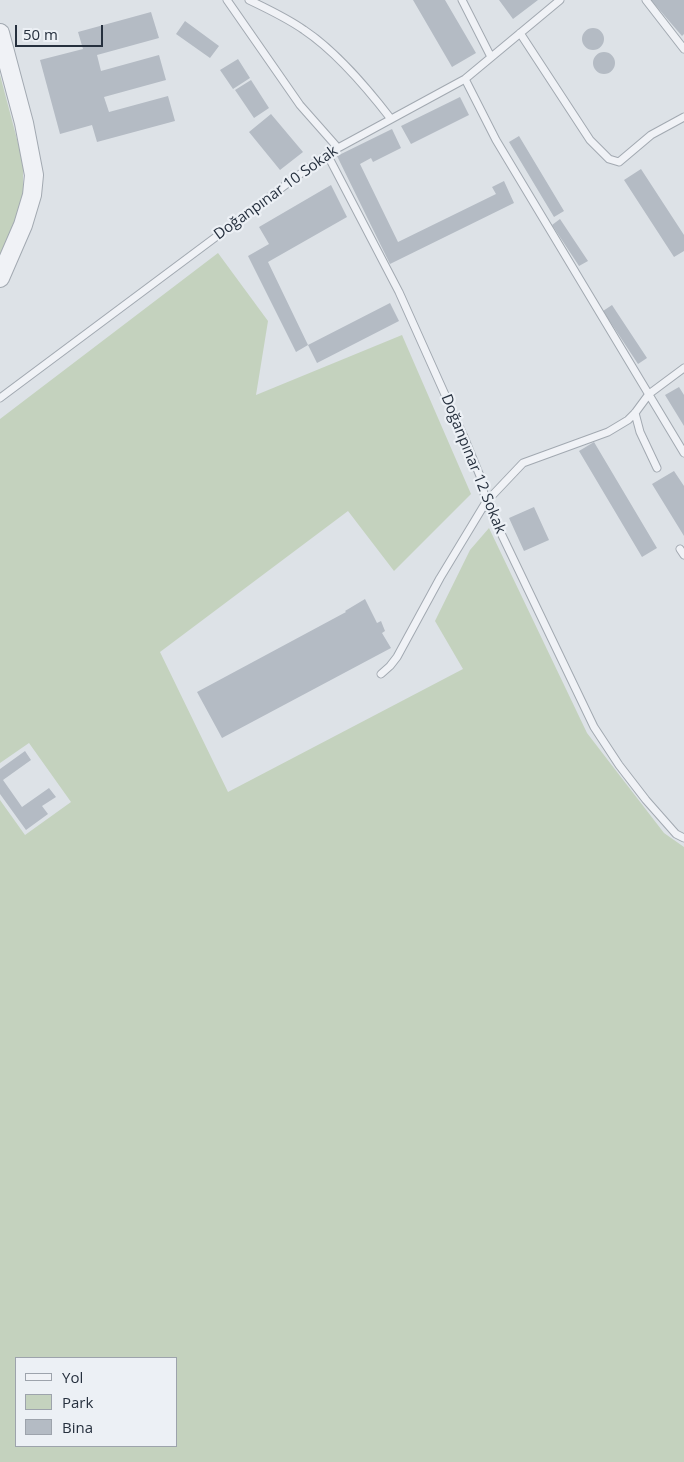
<!DOCTYPE html>
<html>
<head>
<meta charset="utf-8">
<style>
	body { margin:0 }
	#map { position:relative; width:684px; height:1462px; overflow:hidden; background:#dde2e7; font-family:"Open Sans",sans-serif }
	canvas { display:block }
	.legend { position:absolute; left:15px; top:1357px; width:162px; height:90px; box-sizing:border-box; background:#ecf0f5; border:1px solid #9da3ac; margin:0; padding:6px 9px; list-style:none; font-size:15px; color:#26303e }
	.legend li { display:flex; align-items:center; gap:10px; height:25px }
	.legend b { width:25px; border:1px solid #9da3ac }
	.scale { position:absolute; left:15px; top:25px; width:88px; height:22px; box-sizing:border-box; border:2px solid #26303e; border-top:0; padding-left:6px; font-size:15px; line-height:18px; white-space:nowrap; color:#26303e; -webkit-text-stroke:4px #ecf0f5; paint-order:stroke }
</style>
</head>
<body>
<div id="map">
<canvas width="684" height="1462"></canvas>
<ul class="legend">
<li><b style="height:6px;background:#f0f2f6"></b>Yol</li>
<li><b style="height:14px;background:#c4d2be"></b>Park</li>
<li><b style="height:14px;background:#b4bbc4"></b>Bina</li>
</ul>
<div class="scale">50 m</div>
</div>
<script>
const ctx = document.querySelector('canvas').getContext('2d');
ctx.lineJoin = 'round';
function fillPath(path, color) { ctx.fillStyle = color; ctx.fill(path, 'evenodd'); }
function stroke(path, color, width, dash) { ctx.strokeStyle = color; ctx.lineWidth = width; ctx.lineCap = dash ? 'butt' : 'round'; ctx.setLineDash(dash || []); ctx.stroke(path); }
function drawText(font, color, halo, rows, align = 'center') {
  ctx.font = font + ' "Open Sans",sans-serif'; ctx.lineWidth = 4.5; ctx.setLineDash([]); ctx.textBaseline = 'middle'; ctx.strokeStyle = halo; ctx.fillStyle = color; for (const [text, x, y, turn = 0] of rows) {
    ctx.save(); ctx.translate(x, y); ctx.rotate((+turn || 0) * Math.PI / 180); ctx.textAlign = isNaN(turn) ? turn : align; if (halo) ctx.strokeText(text, 0, 0); ctx.fillText(text, 0, 0); ctx.restore();
  }
}
const green = new Path2D(`
	M0 75 23 162V200L0 256Z
	M218 253 268 321 256 395 402 335 471 494 394 571 348 511 160 652 228 792 463 669 435 621 470 550 489 528 587 733 664 833 684 847V1462H0V800L25 835 71 802 29 743 0 763V419ZM16 1358H176V1446H16Z`);
const building = new Path2D(`
	M413 0H445L476 53 452 67Z
	M499 0H538L513 19Z
	M651 0H684V34L682 36Z
	M151 12 159 38 97 55 101 71 159 55 166 80 104 97 109 112 168 96 175 121 97 142 92 125 60 134 40 60 83 49 78 32Z
	M185 21 219 46 210 58 176 34Z
	M582 39a11 11 0 1 1 22 0a11 11 0 1 1-22 0Z
	M593 63a11 11 0 1 1 22 0a11 11 0 1 1-22 0Z
	M238 59 250 78 233 89 220 70Z
	M251 80 269 108 254 118 235 90Z
	M460 97 469 115 411 144 401 126Z
	M271 114 303 152 280 170 249 132Z
	M392 129 401 148 373 162 371 158 360 164 398 242 496 194 492 187 504 181 514 203 390 264 337 156Z
	M519 136 564 211 554 217 509 142Z
	M641 169 684 235V251L674 257 624 180Z
	M331 185 347 217 268 262 308 345 390 303 399 321 317 363 308 345 296 352 248 256 269 244 259 227Z
	M560 219 588 261 579 266 552 225Z
	M612 305 647 358 638 364 603 311Z
	M679 387 684 395V426L665 395Z
	M594 442 657 548 642 557 579 451Z
	M674 471 684 486V536L652 484Z
	M534 507 549 540 524 551 509 518Z
	M365 599 377 623 381 621 385 631 382 633 391 648 222 738 197 692 346 612 345 611Z
	M25 751 31 760 3 780 22 807 49 788 56 797 42 806 48 814 26 830 0 794V769Z`);
const service = new Path2D(`
	M227 0 300 105 338 148
	M249 0C268 9 287 18 304 30 337 52 367 88 391 119
	M462 0 491 57
	M646 0 684 49
	M520 33 590 140 609 159 619 162 651 135 684 117
	M465 79 496 140 684 453
	M327 154 399 292 464 437 480 476 486 502 594 727 619 765 646 800 676 834 684 838
	M0 398 327 154 465 79 560 0
	M635 413 640 432 657 468
	M680 549 684 555
	M381 674 390 666 397 657 440 578 486 502 523 463 608 432 628 420 635 413 649 394 684 368`);
const tertiary = new Path2D(`
	M0 33 24 123 34 175 32 195 23 225 0 278`);
const streetNames = [
	["Doğanpınar 10 Sokak",276,193,-36],
	["Doğanpınar 12 Sokak",473,464,68]
];
fillPath(green, '#c4d2be');
fillPath(building, '#b4bbc4');
stroke(service, '#a2a9b1', 9);
stroke(tertiary, '#a2a9b1', 20);
stroke(service, '#f0f2f6', 7);
stroke(tertiary, '#f0f2f6', 18);
drawText('15px', '#26303e', '#ecf0f5', streetNames);
</script>
</body>
</html>
